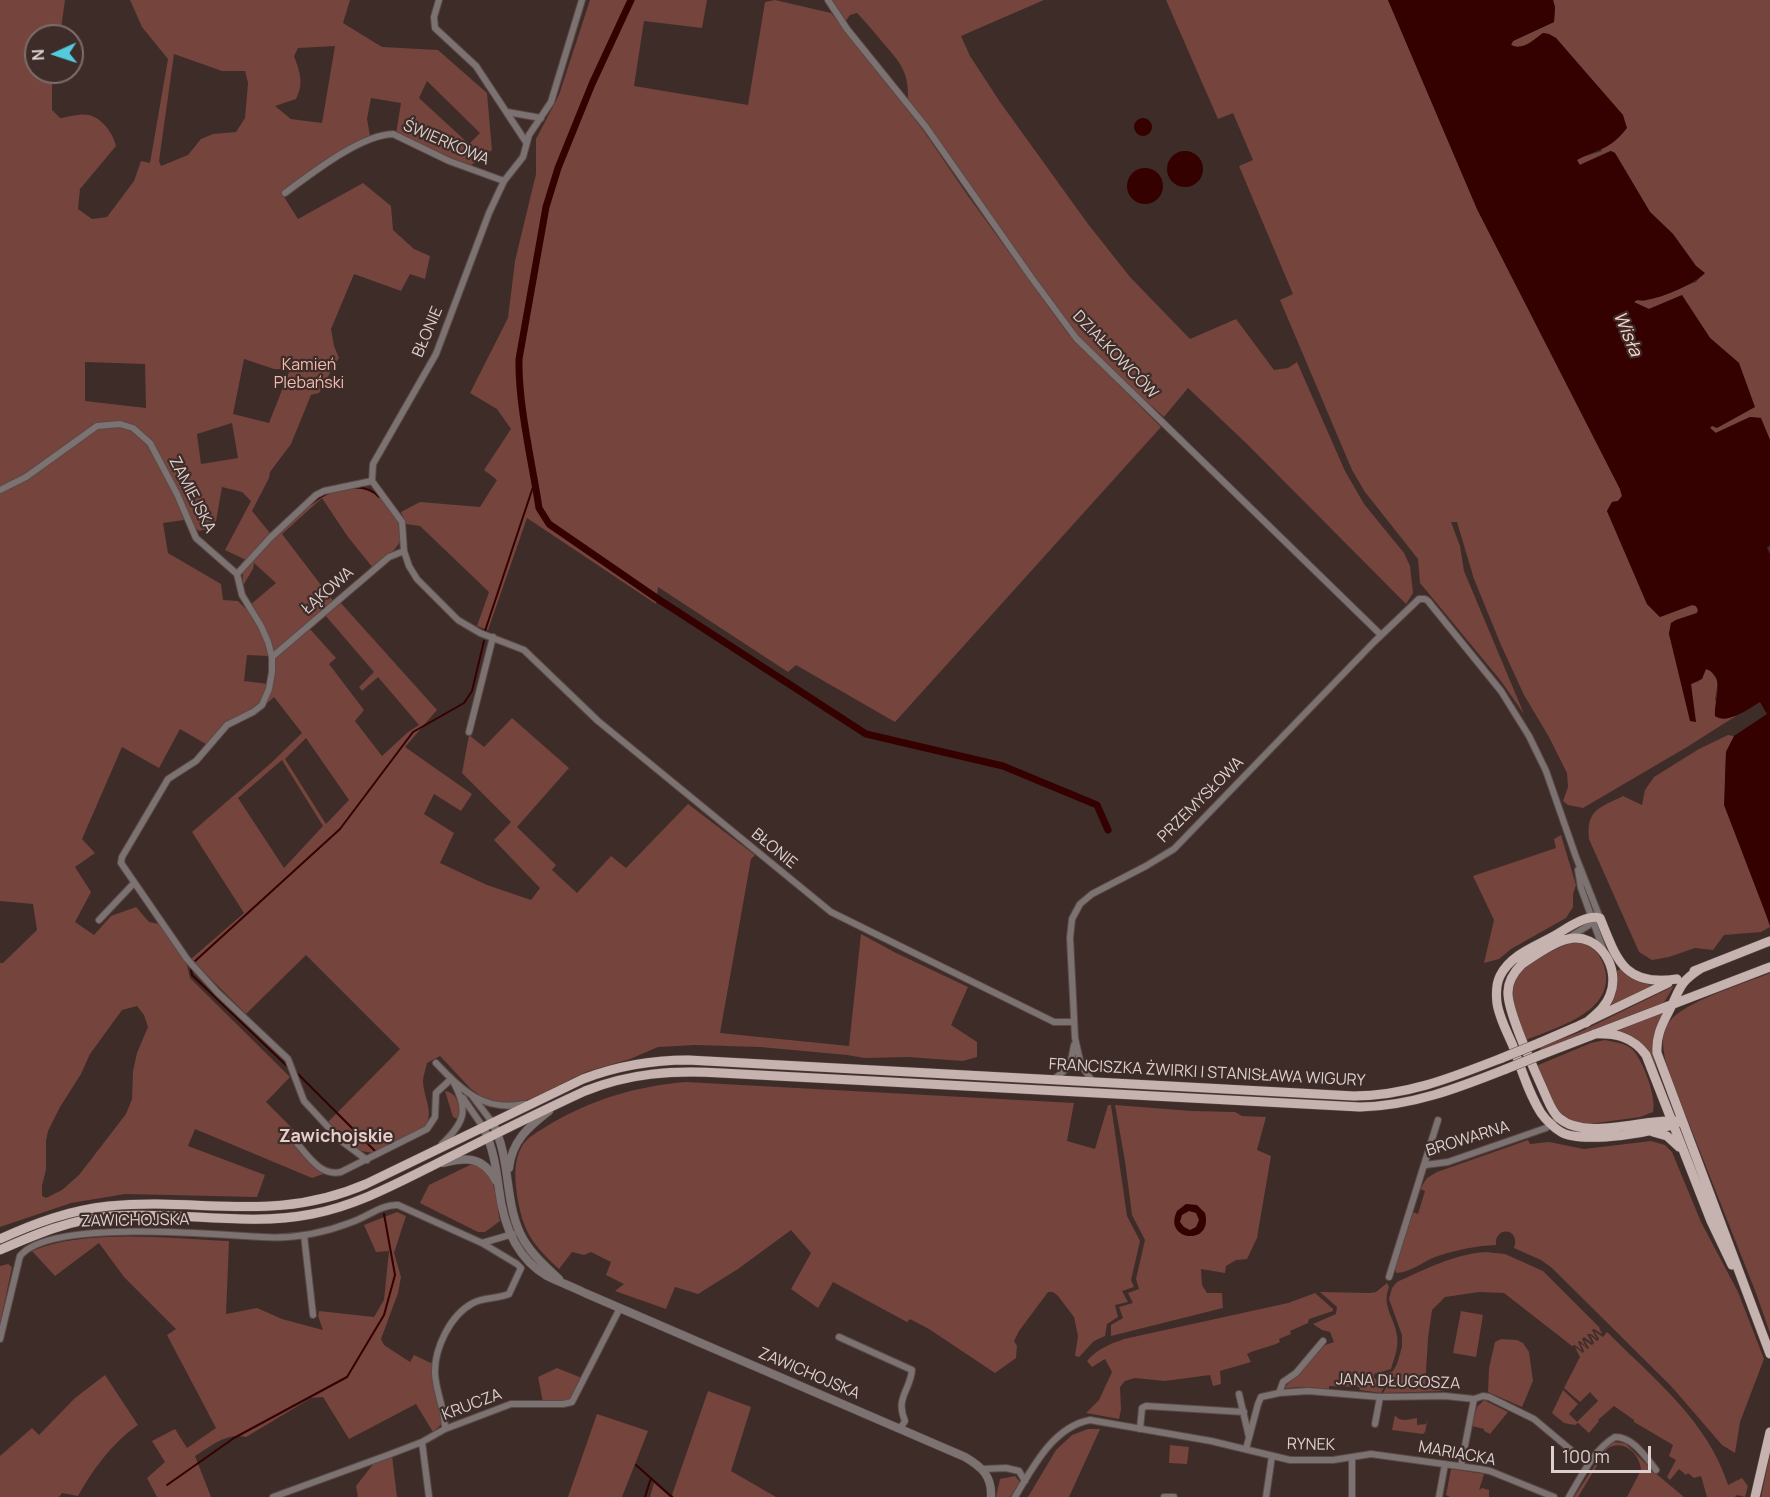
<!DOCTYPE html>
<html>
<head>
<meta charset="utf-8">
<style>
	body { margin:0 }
	#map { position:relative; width:1770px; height:1497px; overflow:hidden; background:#3e2c29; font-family:Manrope,sans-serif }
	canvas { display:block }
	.north { position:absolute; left:24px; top:24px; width:60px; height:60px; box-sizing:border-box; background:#3e2c29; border:2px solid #7d6e6b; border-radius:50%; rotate:267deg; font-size:16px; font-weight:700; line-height:24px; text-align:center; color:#dcd0ce }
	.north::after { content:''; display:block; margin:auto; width:21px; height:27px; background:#54cadd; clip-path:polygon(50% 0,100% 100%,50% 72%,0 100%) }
	.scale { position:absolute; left:1551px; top:1446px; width:100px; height:27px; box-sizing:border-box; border:3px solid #dcd0ce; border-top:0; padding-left:8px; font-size:18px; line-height:21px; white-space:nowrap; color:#dcd0ce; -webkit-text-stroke:4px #3e2c29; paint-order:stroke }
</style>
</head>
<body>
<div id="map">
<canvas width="1770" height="1497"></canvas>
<div class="north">N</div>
<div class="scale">100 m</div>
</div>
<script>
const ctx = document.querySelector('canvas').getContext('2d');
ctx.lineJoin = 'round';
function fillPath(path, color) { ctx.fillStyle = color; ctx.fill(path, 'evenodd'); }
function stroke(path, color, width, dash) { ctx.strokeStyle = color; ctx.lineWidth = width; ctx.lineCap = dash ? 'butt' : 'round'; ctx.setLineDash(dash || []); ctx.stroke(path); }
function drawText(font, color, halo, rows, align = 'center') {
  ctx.font = font + ' Manrope,sans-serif'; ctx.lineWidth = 4.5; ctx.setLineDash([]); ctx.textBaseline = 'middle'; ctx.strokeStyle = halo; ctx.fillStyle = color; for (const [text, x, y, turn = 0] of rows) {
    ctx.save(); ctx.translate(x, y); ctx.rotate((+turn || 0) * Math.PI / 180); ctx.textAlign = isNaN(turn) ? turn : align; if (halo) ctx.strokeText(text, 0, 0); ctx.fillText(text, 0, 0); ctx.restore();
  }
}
const green = new Path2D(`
	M0 0H65L60 36H36V72H54L52 86V110L60 118C68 117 81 113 89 115 102 118 113 133 116 146L80 189 78 209 92 219 107 217 134 181 141 161 150 163 168 59 142 27 130 0H350L343 23 382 47 438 50 487 93 492 150 470 166 396 134 401 103 371 98 367 119 370 136 329 157 281 192 298 219 363 183 391 206 393 230 414 249 430 256 425 279 410 274 401 291 354 274 331 329 334 346 339 358C330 370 327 381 319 393L311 395 291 444 270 472 269 478 252 511 270 533 246 560 225 550 251 501 242 492 222 487 215 527 199 531 184 520 163 523 168 553 221 584 223 600 238 601 245 608 247 607 262 629 269 656 247 655 244 681 268 684 269 697 274 678V658L309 628 336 658 329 664 364 710 355 721 382 756 408 732 419 725 378 677 362 691 359 687 374 672 325 615 340 602 437 710 405 747 472 794 461 811 434 794 424 814 454 833 440 863 487 885 531 900 540 888 494 840 511 822 462 773 469 735 484 747 512 718 569 768 517 827 556 865 552 870 577 893 611 856 626 868 688 804 755 855 751 859 720 1033 849 1046 861 934 896 953 968 987 951 1025 977 1042V1057L963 1061 908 1057 865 1058 847 1055 760 1047 695 1045 658 1047 630 1059 586 1072 531 1099 511 1103 494 1102 482 1097 471 1089 440 1056 427 1063C426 1069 423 1076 423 1082 424 1099 436 1115 423 1129L373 1153 356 1150 328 1122 400 1049 306 955 246 1014 191 959 244 913 192 832 271 763 302 733 274 697 262 708 223 731 211 747 180 729 159 768 122 747 82 839 95 853 75 867 91 892 75 922 94 935 111 916 136 907 149 922 160 924 187 965 190 978 290 1077 266 1102 301 1137 298 1149 307 1161 326 1173 312 1178 195 1129 188 1146 265 1175 257 1197 125 1194 71 1203 0 1227V963H3L37 930 33 904 0 901ZM335 46 322 123 291 119 275 106 296 99C304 84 300 72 294 56L298 48ZM174 54 222 71H245L248 83 245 118 236 132 213 134 201 139 188 155 161 166 159 161ZM427 81 480 133 469 144 419 98ZM244 359 274 369H281L293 362 269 423 233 414ZM85 362 145 364 146 408 85 401ZM232 423 238 458 201 464 197 434ZM306 738 349 800 326 824 285 759ZM282 760 323 826 284 868 238 798ZM137 1006 144 1015 148 1027 137 1053 133 1071 132 1099 126 1114 79 1175 62 1190 46 1198 42 1196V1186L46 1169V1141L48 1131 60 1107 81 1074 90 1054 122 1010Z
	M590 0H707L702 28 644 21 634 86 748 105 765 2 775 0 831 13 923 130 966 193 1068 334 1161 427 895 722 796 665 788 672 658 587 656 604 527 518 488 630 477 626 489 592 420 526 406 524 401 512 420 502 480 507 497 480 484 470 511 429 497 409 470 393 508 318 515 261 536 174V139L559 95Z
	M831 0H1044L961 36 970 56 1000 102 1088 224 1130 277 1190 339 1236 319 1274 370 1288 368 1297 362 1345 471 1364 504 1404 553 1410 566 1413 593 1406 604 1247 444 1188 388 1164 417 1089 351 1057 310 908 100C909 68 898 61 879 38 872 30 865 21 857 13L850 15 845 22Z
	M1166 0H1388L1477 209 1620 489 1622 496 1618 501 1612 502 1607 511 1647 604 1660 617 1692 605 1696 606 1698 610 1697 613 1676 620 1671 623 1669 634 1692 699 1691 684 1699 681 1706 669H1709L1718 681 1715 700 1730 716H1736L1687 747 1583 808 1568 805 1563 801 1568 787 1567 773 1549 737 1524 695 1501 645 1474 579 1457 522H1451L1460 546 1464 571 1524 714 1501 681 1420 583 1418 559 1365 492 1352 470 1280 300 1293 294 1239 166 1253 160 1233 113 1218 119Z
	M1553 0H1770V440L1760 418 1750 417 1715 433 1710 428 1739 363 1710 338 1682 296 1649 309 1634 303 1636 300 1644 301 1696 282 1704 273 1696 266 1673 234 1650 212 1615 153 1610 151 1579 165 1576 159 1602 151 1579 65 1556 38 1543 33C1533 40 1524 51 1511 45L1513 41 1554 22 1555 7Z
	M356 487C376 487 391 505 399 522 401 527 401 535 401 541L394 550 373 568 348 537 322 498 282 534 334 602 273 653 250 605 276 583 254 563 253 569 242 587 243 572 266 544 318 497 327 492Z
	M1728 735 1734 736 1726 752 1725 785 1770 927 1761 932 1724 935 1713 950 1695 948 1669 957 1652 960 1639 952 1589 839C1586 809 1600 808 1623 796L1642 805 1645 790 1654 777 1699 749Z
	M1561 835 1576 885 1573 894V907L1566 918 1511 949 1499 959 1484 963 1494 920 1473 876 1556 848 1554 839Z
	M1575 942C1589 944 1597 949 1603 963 1621 1010 1558 1027 1526 1040 1510 1001 1498 981 1541 957 1552 951 1562 945 1575 942Z
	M1620 969 1628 976 1653 986 1609 1007 1615 972Z
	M1770 973V1333L1756 1293 1667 1068C1664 1053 1659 1035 1669 1022 1683 1002 1746 983 1770 973Z
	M1674 986 1663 1004 1541 1050 1540 1047 1580 1032Z
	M1665 1011C1646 1043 1653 1059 1665 1091L1663 1092 1637 1041 1625 1033 1617 1031Z
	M1605 1040C1614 1042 1625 1043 1632 1049 1643 1060 1657 1098 1653 1112L1640 1117 1589 1124H1573L1559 1115 1536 1066 1591 1043Z
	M686 1082 1074 1103 1067 1141 1095 1149 1108 1105H1111L1127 1216 1140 1241 1131 1280 1134 1287 1122 1291 1128 1302 1115 1305 1118 1317 1107 1324 1105 1336 1094 1341 1079 1357 1075 1356 1078 1336 1074 1317 1058 1296 1053 1292H1048L1019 1331 1014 1341 1017 1346 1016 1358 995 1373 929 1329 910 1319 907 1322 833 1282 818 1308 791 1289 811 1253 791 1230 738 1269 698 1294 675 1287 666 1309 615 1291 624 1284 606 1275 611 1262 591 1252 584 1255 572 1252 559 1269C532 1244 523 1232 517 1195 515 1178 513 1162 522 1146 527 1137 538 1132 547 1126 590 1100 636 1086 686 1082Z
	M445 1091C458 1093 461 1107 458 1119L453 1117Z
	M1115 1105 1192 1111 1235 1112 1242 1116 1266 1117 1257 1150 1271 1156 1257 1238 1247 1259 1236 1260 1226 1266 1225 1273 1201 1269 1202 1285 1207 1293H1222L1223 1308 1111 1336V1325L1123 1318 1119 1307 1133 1303 1128 1293 1139 1289 1136 1279 1145 1240 1132 1215 1125 1161Z
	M1528 1140 1530 1144 1549 1142 1584 1149 1651 1141 1665 1145 1672 1152 1701 1222 1738 1292 1764 1359 1740 1422 1735 1453 1722 1445 1671 1386 1552 1268 1541 1260 1514 1248C1521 1227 1494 1226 1496 1245 1474 1246 1456 1250 1435 1257 1423 1262 1409 1273 1396 1273L1395 1269 1413 1212 1418 1214 1425 1191 1420 1189 1427 1178 1437 1172Z
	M474 1163C497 1171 496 1201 500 1221L485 1232H478L420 1203 429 1185Z
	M397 1212 406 1216 394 1253 401 1277 398 1293 381 1339 384 1345 410 1362 414 1355 433 1364 444 1422 433 1432 416 1404 349 1439 323 1397 311 1398 246 1437C227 1432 211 1446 195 1456L211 1497H157L147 1478 165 1462 152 1441 175 1429 187 1448 216 1428 167 1335 176 1329 124 1277 99 1243 55 1276 32 1251C89 1228 168 1239 229 1241L226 1314 257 1308 282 1319 323 1330 318 1316 319 1311 374 1317 384 1300 389 1251 376 1252 364 1225Z
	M1486 1252 1505 1254 1543 1271 1599 1327 1602 1334 1594 1329 1592 1330 1597 1339 1591 1334H1587L1592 1343 1584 1337 1582 1339 1586 1347 1580 1341 1578 1342 1582 1351 1575 1345 1572 1346 1504 1293 1479 1292 1445 1297 1432 1310 1428 1338 1425 1388 1446 1391 1383 1393 1389 1383 1377 1377 1393 1371 1397 1364 1402 1347V1335L1389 1299 1392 1288 1397 1282C1426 1269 1454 1254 1486 1252Z
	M8 1264 12 1267 0 1324V1266Z
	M1387 1283 1389 1287C1381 1306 1395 1318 1397 1336 1399 1348 1394 1358 1391 1369L1374 1374V1378L1386 1384 1381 1393 1360 1390 1359 1387 1329 1386V1389L1308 1387 1284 1388 1325 1345 1334 1342 1330 1332 1322 1330 1313 1324 1336 1314 1337 1307 1320 1292 1370 1293 1376 1292Z
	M1315 1293 1333 1309V1311L1309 1319 1308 1323 1290 1331 1291 1334 1279 1339 1280 1342C1269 1348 1258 1348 1247 1354L1251 1362 1220 1371 1221 1384 1213 1386 1210 1375 1165 1381 1135 1378 1125 1381 1120 1387 1121 1409 1119 1419 1086 1413 1099 1400 1112 1372 1105 1359 1092 1367 1087 1361C1097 1349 1110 1344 1124 1339L1288 1303Z
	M1461 1311 1483 1315 1476 1357 1453 1353Z
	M1594 1331 1603 1337 1607 1332C1653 1378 1708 1421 1728 1485L1742 1478 1748 1486 1745 1497 1737 1495 1735 1497H1707L1701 1476 1694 1478 1688 1473 1686 1475 1679 1469 1670 1480 1667 1477 1676 1460 1669 1456 1673 1445 1634 1422V1420L1614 1406 1598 1420 1599 1421 1589 1433 1578 1423 1575 1425 1564 1423 1552 1413 1563 1390 1578 1404 1569 1414 1577 1422 1598 1401 1590 1392 1580 1402 1564 1388 1580 1357 1575 1347 1583 1353 1584 1351 1580 1343 1588 1349 1589 1348 1584 1340 1592 1345 1594 1343 1590 1335 1597 1341 1599 1339Z
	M1501 1339 1517 1340 1523 1343 1529 1352 1533 1381 1522 1407 1488 1392 1489 1368 1495 1342Z
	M557 1368 582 1378 571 1400 564 1402H543L538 1377Z
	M105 1375 138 1425C112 1443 93 1469 78 1496L62 1493 59 1497H0V1456L32 1428 39 1435 75 1398Z
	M708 1391 751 1407 731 1471 776 1497H674L672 1495Z
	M1484 1400 1508 1412 1490 1434 1484 1431V1429L1472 1426 1477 1407Z
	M597 1414 648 1431 622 1497H568Z
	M1395 1415C1400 1423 1409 1419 1417 1418V1425L1426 1424 1428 1418 1425 1432 1423 1434 1392 1430Z
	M1088 1429H1100L1069 1497H1028L1056 1450 1072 1435Z
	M1613 1442 1625 1443 1654 1472 1684 1497H1627L1641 1470C1640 1453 1622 1438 1607 1449L1578 1497H1574L1607 1447Z
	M1170 1445 1189 1447 1187 1464 1169 1463Z
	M1770 1454V1497H1761Z
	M392 1456 397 1497H358L356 1486 374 1463Z
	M1451 1469 1484 1474 1479 1490 1482 1488 1489 1490V1497H1450L1446 1495Z
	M1015 1476 1020 1482 1010 1497H996L1000 1479Z
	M654 1483 670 1497H650Z`);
const water = new Path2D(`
	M1388 0H1553L1555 7 1554 22 1513 41 1511 45C1524 51 1533 40 1543 33L1549 34 1556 38 1623 115 1627 128C1609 151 1599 148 1577 160L1580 165 1611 151 1615 153 1650 212 1673 234 1696 266 1705 273C1693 285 1653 303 1637 300L1634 302 1649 309 1682 295 1710 338 1739 363 1755 407 1717 428 1712 426 1710 428 1716 433 1750 417 1761 418 1770 440V545L1767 548 1770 554V925L1724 805 1726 752 1734 736 1767 714 1760 702C1748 709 1727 725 1715 716 1714 699 1726 676 1706 669L1702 679 1691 684 1696 722 1690 721 1669 634 1671 623 1676 620 1697 613 1698 610 1696 606 1692 605 1660 617 1647 604 1607 511 1612 502 1618 501 1622 496 1620 489 1477 209Z
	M1134 127a9 9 0 1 1 18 0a9 9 0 1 1-18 0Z
	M1167 169a18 18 0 1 1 36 0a18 18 0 1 1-36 0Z
	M1127 186a18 18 0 1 1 36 0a18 18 0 1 1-36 0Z
	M1186 1204 1197 1205 1205 1213C1214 1247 1162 1241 1177 1211ZM1189 1211 1196 1213 1199 1220 1196 1227 1190 1230 1184 1227 1180 1222 1182 1215Z`);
const stream = new Path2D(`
	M311 504C326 490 363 479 379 497
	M485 631 535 481
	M194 962 340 829 413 732 464 703 472 691 484 641
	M191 969 192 975 288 1067
	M297 1073 376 1152
	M636 1465 672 1497
	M167 1485 234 1438 347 1377 384 1315 395 1275 384 1214
	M645 1497 651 1478`);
const canal = new Path2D(`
	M631 0 592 84 558 168 546 207 519 359C518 404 532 462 539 508L549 524 658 599 866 734 1003 766 1097 805 1108 830`);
const minor = new Path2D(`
	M439 0 434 17 435 28 476 66 526 142
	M582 0 551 102 529 135 523 157 504 181 489 213 436 354 373 464 372 481 402 522 404 551 409 566 417 579 458 620 480 633 524 650 598 721 831 912 1054 1022H1074
	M828 0 847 29 926 127 1031 277 1076 338 1381 635
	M507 112 541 118
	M285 193C311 174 360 135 393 134L449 161 504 181
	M0 490 26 477 97 426 120 424 133 428 150 443 177 494 196 538 237 574 242 595 261 626 268 642 272 657V672L269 689 262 705 253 712 227 725 196 761 168 779 122 857 121 863 187 959 218 993 288 1059 304 1101 340 1140 367 1160
	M237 574 270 538 316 495 324 491 372 481
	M272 657 389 557 404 551
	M469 732 493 637
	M1578 870 1581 888 1603 949
	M99 920 134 883
	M436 1063C462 1091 484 1112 525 1104
	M1053 1080 1070 1066 1074 1045
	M1093 1082 1081 1065 1075 1038 1070 938 1072 919 1080 904 1092 894 1146 866 1174 849 1374 642 1419 599H1425L1428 601 1501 691 1529 736 1546 771 1576 857 1600 918 1570 937
	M473 1097 492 1122
	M463 1098 483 1127
	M295 1141C307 1154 320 1177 341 1172L427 1129 435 1117 436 1093 451 1079
	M442 1144C464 1123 469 1111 454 1083
	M1425 1165 1448 1162 1546 1128 1553 1122
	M304 1235 313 1315
	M482 1243 513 1234
	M1389 1277 1438 1120
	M839 1337 912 1370C910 1391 895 1398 905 1421L900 1429
	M0 1339 20 1256C50 1218 215 1235 262 1237 292 1239 324 1233 352 1222 367 1217 382 1204 398 1205L482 1243 517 1264 521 1268 509 1294C497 1299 484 1297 473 1303 450 1315 434 1349 435 1374 436 1392 445 1410 445 1429
	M1279 1393 1283 1382 1296 1373 1323 1341
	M1239 1394 1249 1437
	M1375 1424 1380 1397
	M1140 1429 1142 1408 1146 1406 1244 1412
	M422 1442 429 1497
	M1246 1449 1258 1404 1261 1397 1279 1393 1308 1391 1380 1397 1445 1396 1474 1399 1483 1396 1489 1397 1534 1419 1571 1450
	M1461 1466 1474 1399
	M983 1469 1006 1468 1019 1471 1025 1481
	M273 1497 388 1455 422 1442 445 1429 511 1404H563L572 1402 620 1308
	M1015 1497C1033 1467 1053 1427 1090 1420L1211 1441 1290 1460H1333L1371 1454 1480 1469 1490 1471 1554 1497
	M1164 1497H1174
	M1266 1497 1272 1456
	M1352 1497V1458
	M1439 1497 1445 1464
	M1569 1497C1581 1477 1594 1449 1615 1437 1633 1437 1645 1456 1656 1470`);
const tertiary = new Path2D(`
	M492 1122C511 1157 504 1198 520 1233 529 1252 544 1265 559 1279
	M483 1127C493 1147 496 1167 499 1189 503 1223 516 1258 547 1276 559 1282 573 1287 585 1293L965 1457C982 1467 992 1476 991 1497
	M443 1163C467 1157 483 1156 496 1181
	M509 1168C512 1141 528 1127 549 1111`);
const primary = new Path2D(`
	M1700 969C1678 983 1680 990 1669 1011 1661 1026 1656 1037 1657 1053L1770 1354
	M1694 971 1770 941
	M1677 979C1624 987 1617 960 1600 918 1586 914 1566 929 1554 936 1536 946 1510 955 1500 976 1496 984 1496 994 1497 1003 1499 1017 1507 1032 1513 1046 1521 1068 1528 1092 1541 1113 1546 1120 1553 1127 1561 1132 1581 1144 1661 1133 1681 1121
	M1586 1023C1595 1015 1606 1007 1610 995 1621 968 1599 932 1568 939 1555 941 1534 956 1522 964 1514 972 1508 981 1508 992 1507 1012 1536 1073 1545 1094 1549 1103 1552 1112 1559 1118 1587 1142 1646 1117 1680 1121
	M1594 1034C1616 1033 1633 1037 1646 1055L1711 1221 1732 1265
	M1539 1043 1576 1027 1668 983
	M1543 1054 1770 967
	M1653 1132 1667 1136 1679 1147
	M0 1239C35 1223 70 1210 109 1206 202 1197 274 1224 366 1184L583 1079C617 1066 651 1060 688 1060L1354 1096C1407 1096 1453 1077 1502 1058
	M0 1250C36 1234 72 1219 112 1216 179 1211 246 1227 312 1214 354 1206 392 1186 430 1167 481 1141 533 1115 585 1091 630 1073 673 1070 721 1073L1360 1107C1412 1106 1458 1088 1506 1069
	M1755 1497 1770 1432`);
const primaryBridge = new Path2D(`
	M1502 1058 1539 1043
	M1506 1069 1543 1054`);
const streetNames = [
	["ŚWIERKOWA",446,143,23],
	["BŁONIE",428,332,-67],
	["DZIAŁKOWCÓW",1115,355,46],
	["ZAMIEJSKA",192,495,63],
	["ŁĄKOWA",328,591,-41],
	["PRZEMYSŁOWA",1201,800,-45],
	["BŁONIE",774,849,39],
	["FRANCISZKA ŻWIRKI I STANISŁAWA WIGURY",1207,1073,3],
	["BROWARNA",1468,1139,-17],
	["ZAWICHOJSKA",135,1221,-1],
	["ZAWICHOJSKA",809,1374,23],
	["JANA DŁUGOSZA",1398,1382,2],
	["KRUCZA",472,1405,-21],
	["RYNEK",1311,1445,1],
	["MARIACKA",1457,1454,10]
];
const parkNames = [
	["Kamień",309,366],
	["Plebański",309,384]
];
const waterNames = [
	["Wisła",1627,334,67]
];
const neighbourhoodNames = [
	["Zawichojskie",336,1137]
];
fillPath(green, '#74443d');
fillPath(water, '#340000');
stroke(stream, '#340000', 2);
stroke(canal, '#340000', 7);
stroke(minor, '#5a4a47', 8);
stroke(tertiary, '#5a4a47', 9);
stroke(primary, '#5a4a47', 10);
stroke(minor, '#7c7271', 6);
stroke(tertiary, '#7c7271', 8);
stroke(primary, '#c6b3af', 9);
stroke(primaryBridge, '#5a4a47', 10, []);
stroke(primaryBridge, '#c6b3af', 9);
drawText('16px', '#dcd0ce', '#3e2c29', streetNames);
drawText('16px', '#f4bab0', '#3e2c29', parkNames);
drawText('italic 18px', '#fdd5ce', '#3e2c29', waterNames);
drawText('bold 18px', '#e6ceca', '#3e2c29', neighbourhoodNames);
</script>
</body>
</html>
